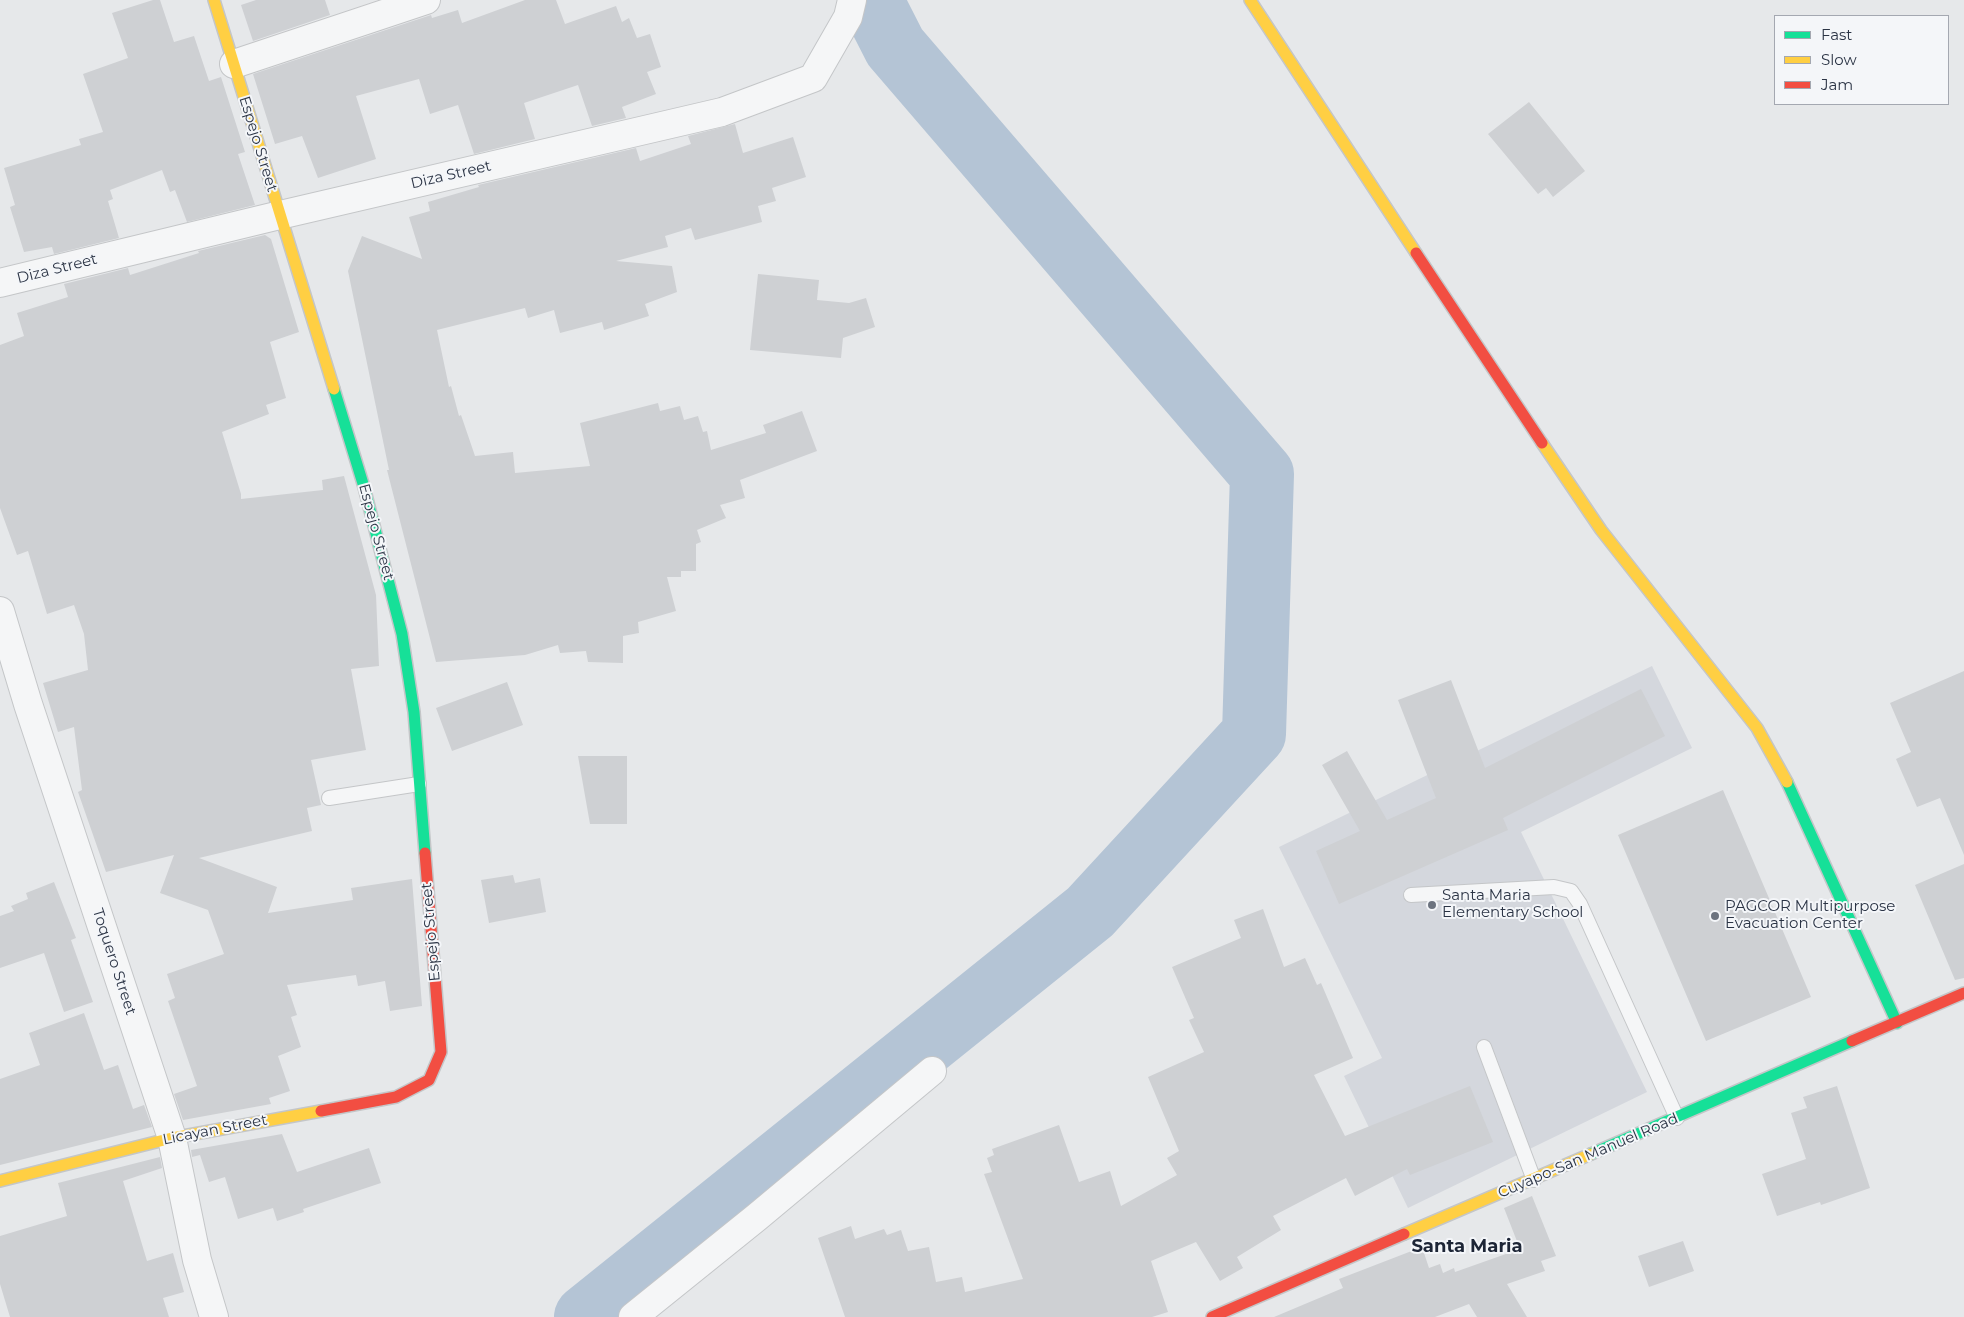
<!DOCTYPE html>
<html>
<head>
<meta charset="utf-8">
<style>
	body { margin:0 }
	#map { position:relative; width:1964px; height:1317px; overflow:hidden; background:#e6e8ea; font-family:Montserrat,sans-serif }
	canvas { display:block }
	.legend { position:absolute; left:1774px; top:15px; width:175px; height:90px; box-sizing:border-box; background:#f4f6f9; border:1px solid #a4a8b1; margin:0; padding:6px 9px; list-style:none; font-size:15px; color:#2b3445 }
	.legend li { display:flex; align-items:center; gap:10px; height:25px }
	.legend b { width:25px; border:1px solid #a4a8b1 }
</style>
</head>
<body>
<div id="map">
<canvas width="1964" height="1317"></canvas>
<ul class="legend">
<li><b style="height:6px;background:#16e098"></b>Fast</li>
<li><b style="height:6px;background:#ffcf43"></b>Slow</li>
<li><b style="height:6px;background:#f24e42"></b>Jam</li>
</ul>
</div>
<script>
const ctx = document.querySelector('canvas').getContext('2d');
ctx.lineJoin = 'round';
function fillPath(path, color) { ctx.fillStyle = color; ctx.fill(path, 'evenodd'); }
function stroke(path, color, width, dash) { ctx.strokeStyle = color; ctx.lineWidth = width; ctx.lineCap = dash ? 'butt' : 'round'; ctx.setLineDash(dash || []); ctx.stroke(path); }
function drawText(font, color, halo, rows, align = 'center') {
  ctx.font = font + ' Montserrat,sans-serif'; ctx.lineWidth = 4; ctx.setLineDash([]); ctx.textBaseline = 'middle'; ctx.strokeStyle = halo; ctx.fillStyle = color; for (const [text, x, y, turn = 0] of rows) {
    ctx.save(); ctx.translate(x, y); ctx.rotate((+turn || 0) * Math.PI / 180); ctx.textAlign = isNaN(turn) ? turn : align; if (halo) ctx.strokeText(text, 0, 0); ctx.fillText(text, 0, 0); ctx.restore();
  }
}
const built = new Path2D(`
	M1652 666 1692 748 1521 832 1647 1092 1408 1208 1344 1076 1382 1058 1279 847Z`);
const river = new Path2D(`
	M586 1317 1090 912 1254 734 1262 474 895 47 871 0`);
const building = new Path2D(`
	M153 0H160L174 42 194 36 209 81 221 77 245 152 238 154 255 205 187 222 175 190 170 192 162 170 110 190 113 199 108 201 119 238 54 254 52 247 24 252 10 207 15 205 4 168 81 145 79 139 103 132 83 74 128 58 112 13Z
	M256 0H325L330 15 253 41 241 5Z
	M525 0H556L565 24 616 6 622 22 629 18 637 38 650 34 661 67 647 72 656 94 622 107 626 118 592 126 578 85 524 103 535 139 474 154 458 105 430 114 419 79 356 96 376 159 318 178 302 136 275 144 253 74 431 15 432 18 458 10 462 23Z
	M1529 102 1585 171 1553 197 1546 188 1538 194 1488 134Z
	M735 124 743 153 793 137 806 177 772 188 776 201 758 206 762 222 695 240 691 228 665 236 668 247 616 261 672 266 677 292 645 304 649 316 604 330 602 322 560 333 554 310 528 318 525 308 437 330 449 387 451 386 459 416 461 415 475 456 513 452 515 473 590 466 580 423 658 403 660 411 680 406 684 420 698 416 703 432 707 431 711 450 766 433 763 425 802 411 817 451 740 480 745 498 720 505 726 518 697 530 701 542 696 544V571H681V577H667L676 611 638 622 639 633 623 636V663L588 662 586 651 560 653 558 645 525 655 436 662 387 470H389L348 271 362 236 422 259 409 217 430 211 428 202 479 187 478 185 636 148 640 161 691 144 688 136Z
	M265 235 271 239 299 332 270 342 286 398 266 405 269 414 222 432 241 494V499L323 490 322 480 344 476 376 595 379 666 351 669 366 750 311 760 321 805 307 808 312 831 199 858 277 887 268 913 353 900 351 888 412 879 422 1006 390 1011 385 981 358 986 356 975 287 985 297 1015 291 1017 301 1047 278 1056 290 1091 269 1098 271 1104 183 1120 174 1094 197 1086 168 1001 175 998 167 974 224 954 208 910 160 893 174 855 106 872 78 792 82 790 74 727 58 732 43 683 88 670 84 634 74 605 47 614 28 551 17 555 0 508V345L24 336 17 313 68 297 64 284 128 268 130 275 199 253 198 251Z
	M758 274 819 280 817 300 849 303 866 298 875 327 843 338 841 358 750 350Z
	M1964 671V855L1940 798 1917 807 1896 759 1911 752 1890 703Z
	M1451 680 1485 768 1641 689 1665 736 1503 818 1508 830 1339 904 1316 851 1360 831 1322 765 1347 751 1387 820 1436 798 1398 700Z
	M507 682 523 725 452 751 436 708Z
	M578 756H627V824H590Z
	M1723 790 1811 997 1706 1041 1618 835Z
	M1964 864V978L1955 980 1915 885Z
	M513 875 515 883 540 878 546 912 489 923 481 880Z
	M54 882 76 938 71 940 93 1002 64 1012 44 953 0 968V916L14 911 11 906 28 899 26 893Z
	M1263 909 1284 967 1305 958 1317 985 1321 983 1353 1058 1314 1075 1345 1136 1470 1086 1493 1142 1410 1175 1407 1169 1355 1196 1346 1178 1273 1216 1281 1230 1237 1257 1243 1268 1220 1281 1196 1242 1151 1261 1168 1312 1152 1317H845L818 1238 851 1226 855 1239 884 1229 887 1235 901 1230 908 1251 929 1247 936 1282 962 1277 965 1292 1023 1279 984 1174 992 1172 987 1158 994 1155 992 1149 1059 1125 1079 1182 1110 1171 1121 1206 1177 1175 1167 1158 1179 1151 1148 1077 1204 1052 1189 1020 1194 1018 1172 967 1241 938 1234 920Z
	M84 1013 104 1070 118 1065 133 1109 144 1105 152 1127 0 1165V1079L40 1065 29 1033Z
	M1837 1086 1870 1188 1821 1205 1820 1202 1777 1216 1762 1174 1806 1159 1791 1113 1807 1108 1803 1097Z
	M282 1134 297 1172 369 1148 381 1183 303 1209 304 1212 277 1221 273 1208 238 1219 225 1177 209 1182 200 1155 192 1157 191 1150Z
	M160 1157 162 1168 123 1181 147 1261 173 1253 184 1292 163 1298 169 1317H10L0 1284V1236L67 1216 58 1183Z
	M1532 1196 1556 1256 1541 1261 1545 1271 1507 1284 1527 1317H1477L1469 1304 1435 1317H1274L1343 1288 1339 1279 1422 1247 1429 1268 1440 1264 1443 1273 1454 1268 1455 1272 1520 1249 1504 1208Z
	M1683 1241 1694 1271 1649 1287 1638 1256Z`);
const lane = new Path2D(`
	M329 798 419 784
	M1411 895 1554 887 1571 891 1580 904 1677 1118
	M1484 1047 1534 1180`);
const street = new Path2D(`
	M234 64 426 0
	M0 283 280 215 722 112 813 78 848 17 852 0
	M0 611 28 704 172 1138 197 1260 214 1317
	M633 1317 757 1217 932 1071`);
const fast = new Path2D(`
	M334 389 364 487 402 634 414 712 425 853
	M1787 782 1897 1023
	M1591 1154 1852 1041`);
const slow = new Path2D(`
	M214 0 334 389
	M1250 0 1416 253
	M1542 443 1601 530 1757 728 1787 782
	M0 1181 172 1138 321 1111
	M1404 1234 1591 1154`);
const jam = new Path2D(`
	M1416 253 1542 443
	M1852 1041 1964 993
	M321 1111 396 1097 429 1080 441 1052 425 853
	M1212 1317 1404 1234`);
const markers = [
	[1432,905,5,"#6c737f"],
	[1715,916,5,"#6c737f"]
];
const streetNames = [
	["Espejo Street",258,144,73],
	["Diza Street",451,175,-13],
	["Diza Street",57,269,-14],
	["Espejo Street",376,532,75],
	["Espejo Street",431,932,-95],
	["Toquero Street",114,962,72],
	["Licayan Street",215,1130,-11],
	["Cuyapo-San Manuel Road",1588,1156,-23]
];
const poiNames = [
	["Santa Maria",1442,896],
	["Elementary School",1442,913],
	["PAGCOR Multipurpose",1725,907],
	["Evacuation Center",1725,924]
];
const quarterNames = [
	["Santa Maria",1467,1247]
];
fillPath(built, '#d4d7dd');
stroke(river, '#b4c4d5', 64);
fillPath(building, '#ced0d3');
stroke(lane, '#c4c6c8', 16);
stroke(street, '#c4c6c8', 30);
stroke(fast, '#c4c6c8', 14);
stroke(slow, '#c4c6c8', 14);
stroke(jam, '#c4c6c8', 14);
stroke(lane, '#f5f6f7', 14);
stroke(street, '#f5f6f7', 28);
stroke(fast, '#16e098', 11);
stroke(slow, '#ffcf43', 11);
stroke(jam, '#f24e42', 11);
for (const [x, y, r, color] of markers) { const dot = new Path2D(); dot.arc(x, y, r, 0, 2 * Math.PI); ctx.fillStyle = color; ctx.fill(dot); stroke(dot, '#f4f6f9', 2); }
drawText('15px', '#2b3445', '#f4f6f9', streetNames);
drawText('15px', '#2b3445', '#f4f6f9', poiNames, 'left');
drawText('bold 18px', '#1d2536', '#f4f6f9', quarterNames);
</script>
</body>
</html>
